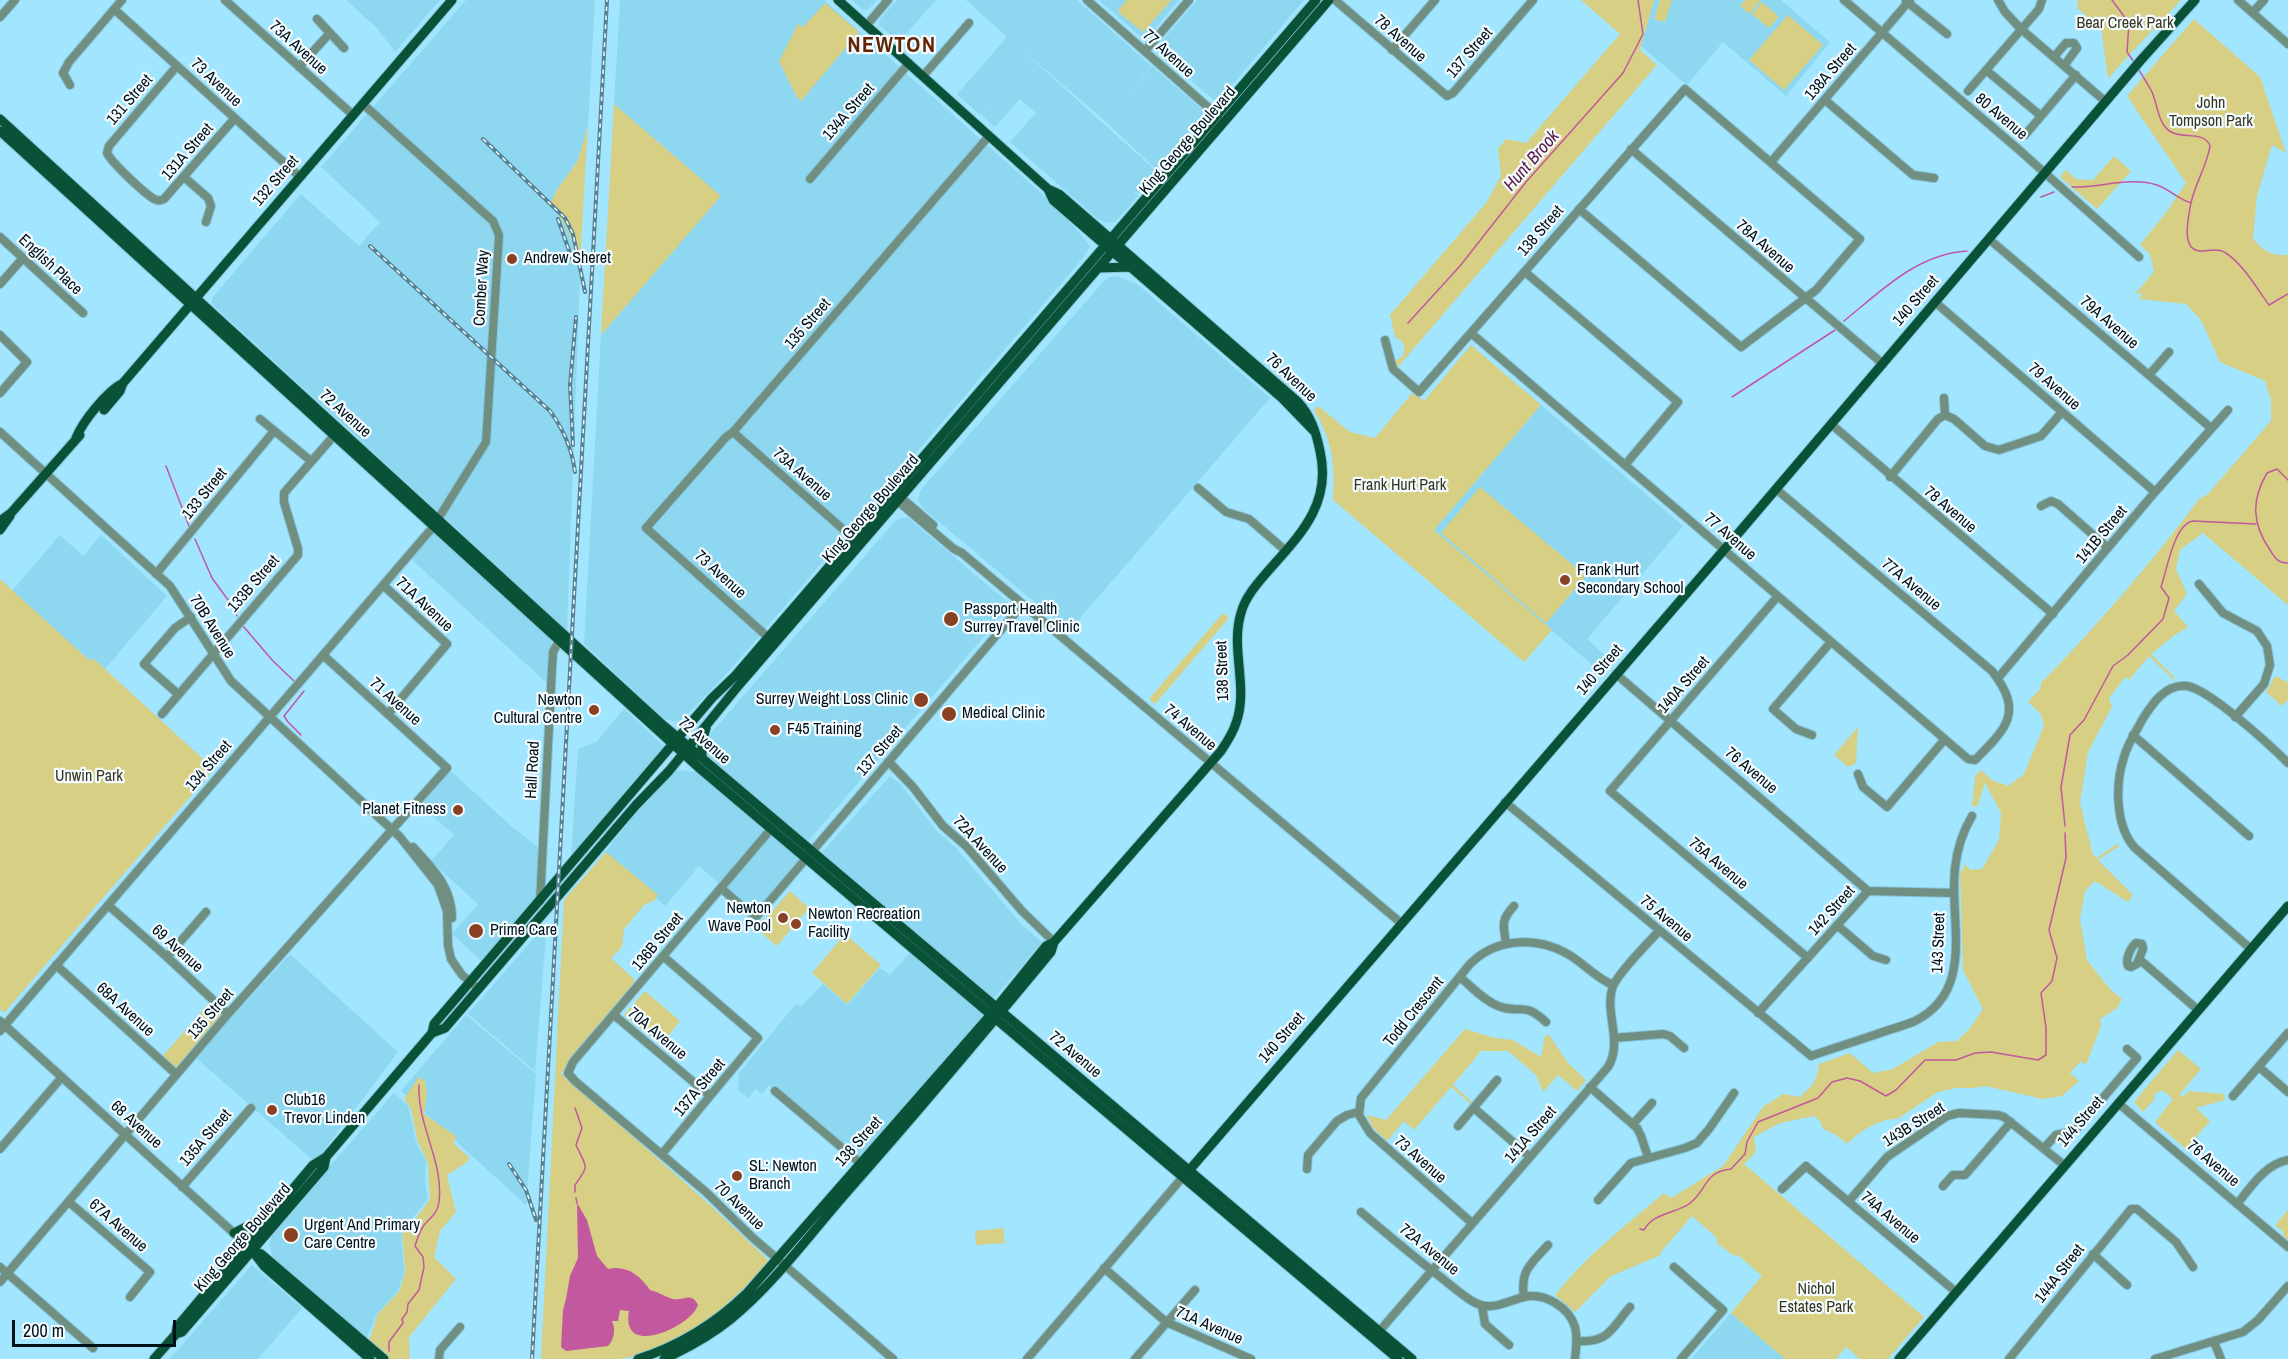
<!DOCTYPE html>
<html>
<head>
<meta charset="utf-8">
<style>
	body { margin:0 }
	#map { position:relative; width:2288px; height:1359px; overflow:hidden; background:#a1e5fe; font-family:"Archivo Narrow",sans-serif }
	canvas { display:block }
	.scale { position:absolute; left:12px; top:1320px; width:164px; height:27px; box-sizing:border-box; border:3px solid #001019; border-top:0; padding-left:8px; font-size:18px; line-height:21px; white-space:nowrap; color:#001019; -webkit-text-stroke:4px #f4fcff; paint-order:stroke }
</style>
</head>
<body>
<div id="map">
<canvas width="2288" height="1359"></canvas>
<div class="scale">200 m</div>
</div>
<script>
const ctx = document.querySelector('canvas').getContext('2d');
ctx.lineJoin = 'round';
function fillPath(path, color) { ctx.fillStyle = color; ctx.fill(path, 'evenodd'); }
function stroke(path, color, width, dash) { ctx.strokeStyle = color; ctx.lineWidth = width; ctx.lineCap = dash ? 'butt' : 'round'; ctx.setLineDash(dash || []); ctx.stroke(path); }
function drawText(font, color, halo, rows, align = 'center') {
  ctx.font = font + ' "Archivo Narrow",sans-serif'; ctx.lineWidth = 4.5; ctx.setLineDash([]); ctx.textBaseline = 'middle'; ctx.strokeStyle = halo; ctx.fillStyle = color; for (const [text, x, y, turn = 0] of rows) {
    ctx.save(); ctx.translate(x, y); ctx.rotate((+turn || 0) * Math.PI / 180); ctx.textAlign = isNaN(turn) ? turn : align; if (halo) ctx.strokeText(text, 0, 0); ctx.fillText(text, 0, 0); ctx.restore();
  }
}
const built = new Path2D(`
	M346 0H440L395 52 377 28Z
	M466 0H595L588 125 578 160 557 190 550 204 561 217 573 239 580 277 567 630 212 304V298L301 194 359 246 380 222 321 167Z
	M620 0H824L1060 210 1090 246 1083 258 730 670 683 719 677 722 665 719 584 644 601 335 720 196 614 104Z
	M852 0H877L868 10H863Z
	M897 0H936L899 42 879 25 880 19Z
	M966 0H1077L1151 66 1111 114 1152 66 1204 111 1203 116 1157 170 1105 121 1014 43 1156 171 1138 194 1133 191 1138 196 1115 222 1108 223 1098 219 1010 142 1036 113 1020 99 995 127 981 115 993 101 980 115 957 94 1007 37Z
	M1099 0H1179L1146 39 1142 38Z
	M1197 0H1304L1222 97 1214 100 1158 52 1157 47Z
	M1654 0H1781L1830 42 1786 96 1723 42 1687 85 1641 46Z
	M1117 276 1137 284 1270 398 1069 631 925 510 918 501 920 491 1104 281 1110 277Z
	M1541 405 1683 526 1587 639 1613 663 1603 674 1434 530Z
	M907 517 1011 605 808 841 708 756 706 745 712 732 896 520Z
	M433 529 552 639 548 684 410 558Z
	M60 535 83 556 101 535 167 596 105 669 93 658 90 661 12 591Z
	M624 709 664 746 571 856 578 749 596 742Z
	M679 770 697 772 801 858 753 914 699 866 665 906 604 853 667 775Z
	M447 771 453 773 511 826 539 848 535 902 484 963 452 934 478 904 431 861 454 835 419 804Z
	M890 776 900 784 937 831 956 848 1023 926 1042 942 995 997 991 998 822 852Z
	M547 923 535 1071 468 1014Z
	M912 951 987 1013 860 1165 769 1085 762 1094 756 1089 748 1098 738 1090 739 1073 795 1005 802 1006 823 984 847 1005 880 968 890 975Z
	M290 954 398 1052 315 1162 195 1057Z
	M466 1015 536 1074 526 1205 401 1091Z
	M394 1093 408 1106 417 1145 426 1160 425 1181 428 1199 401 1232 404 1272 398 1291 377 1314 365 1342 275 1263 269 1244 274 1230Z
	M252 1265 302 1308 258 1359H170Z
	M1731 1313 1785 1359H1691Z`);
const green = new Path2D(`
	M1127 0H1171V1L1143 32 1119 13V9Z
	M1581 0H1654L1640 50 1657 65 1397 368 1395 361 1403 356C1406 348 1404 341 1395 337L1390 315 1486 203 1501 176 1498 149 1506 139 1526 143 1620 34Z
	M1660 0H1672L1665 22 1654 19Z
	M1745 0H1761L1749 14 1740 6Z
	M2077 0H2181C2157 27 2131 51 2108 79L2101 27 2078 9Z
	M1762 2 1779 17 1769 28 1752 14Z
	M825 3 859 32 801 101 796 96 779 61 798 24 803 27Z
	M1788 15 1823 45 1784 90 1749 60Z
	M2194 19 2260 77 2286 153 2272 145 2257 196 2253 239C2264 251 2272 256 2288 255V605L2203 533 2180 550 2176 569 2187 594 2174 611 2188 627 2176 634 2151 654 2174 677 2175 681 2149 656 2129 680 2125 677 2109 698 2112 707 2088 752 2080 803 2093 855 2097 858 2117 844 2119 846 2098 860 2133 895 2128 902 2095 881 2085 891 2080 919 2087 960 2109 988 2122 999 2116 1009 2100 1019 2101 1026 2086 1065 2081 1061 2070 1073 2079 1081 2062 1096 2043 1099 1985 1086 1974 1088H1956L1938 1092 1897 1119C1880 1118 1858 1132 1847 1144L1835 1134 1823 1129 1820 1121 1814 1116 1780 1123 1754 1137 1756 1152 1744 1164 1924 1317 1888 1359H1860L1846 1347 1836 1359H1785L1731 1313 1762 1276 1738 1255 1734 1256 1717 1243V1238L1692 1216 1660 1253 1661 1255 1611 1276 1575 1312 1555 1295C1586 1256 1626 1225 1664 1193L1671 1198 1723 1166 1763 1107 1783 1094 1799 1097C1812 1087 1817 1081 1819 1064L1850 1053 1873 1073 1893 1069 1938 1042 1957 1041 1970 1028 1983 1009 1963 970 1960 871H1963L1964 864 1971 870 1982 869 1999 840 2001 813 1985 783 1977 807 1972 806 1975 776 1981 770 1992 780 2008 786 2024 774 2044 726 2041 714 2028 702 2041 688V683C2098 625 2151 563 2200 498L2207 495 2271 421V400L2265 381 2220 362 2201 320 2186 304 2139 299 2143 293 2135 294 2154 272 2150 254 2140 245 2168 210 2186 183 2127 96Z
	M614 104 721 196 601 335Z
	M588 125 580 262V277C577 248 569 226 550 204L557 190 578 160Z
	M2114 156 2131 171 2097 209 2061 178V175L2066 170 2076 179 2093 180Z
	M1471 345 1541 405 1434 530 1552 630 1524 662 1333 500C1335 463 1333 442 1314 410L1318 406 1350 432 1375 438 1413 392 1424 401Z
	M1480 487 1586 576 1546 623 1441 533Z
	M0 579 90 661 93 658 214 769 4 1013 0 1009Z
	M1223 613 1229 618 1155 704 1149 699Z
	M2275 676 2288 682V700L2282 706 2266 692Z
	M1858 727 1856 763 1848 767 1834 755Z
	M606 852 658 895 655 900 644 905 624 929 622 947 611 958 634 979V988L561 1073 710 1205 769 1261C730 1305 681 1350 620 1359 595 1359 567 1359 541 1359L564 900Z
	M790 891 809 908 777 946 757 929Z
	M845 934 881 965 847 1004 812 973Z
	M645 991 680 1021 661 1045 624 1015Z
	M211 1001 225 1014 176 1071 161 1058Z
	M1465 1029 1495 1038 1513 1040 1541 1057 1545 1035H1549L1568 1063 1586 1080 1577 1091 1558 1075 1543 1092 1536 1075 1508 1051H1481L1453 1085 1472 1102 1471 1104 1451 1087 1414 1130 1404 1121 1387 1141 1372 1127 1367 1115 1386 1120Z
	M2178 1050 2201 1069 2180 1094 2183 1097 2189 1091 2224 1094 2225 1100 2196 1108 2210 1121 2186 1149 2155 1122 2173 1099 2162 1090 2159 1093 2157 1091 2154 1097 2155 1099 2143 1112 2134 1102Z
	M419 1077 425 1081 427 1095 424 1114 456 1136 454 1144 470 1158 466 1163 447 1175 456 1212 440 1231 434 1257 456 1279 409 1337 410 1359H387L368 1343 378 1314 400 1290 405 1271 402 1231 405 1233 430 1199 428 1164 417 1139 411 1109 404 1099Z
	M2288 1210V1240L2283 1236V1231L2275 1225Z
	M1003 1228 1005 1243 976 1245 975 1231Z`);
const water = new Path2D(`
	M577 1203 587 1220 597 1256 608 1269C627 1265 639 1275 650 1290 659 1292 665 1297 673 1299 684 1301 691 1291 698 1305 691 1327 620 1359 629 1311L620 1310 618 1321H612C616 1329 614 1340 608 1346L566 1351 561 1347 563 1310 566 1299 570 1276 578 1258Z`);
const stream = new Path2D(`
	M2112 0 2129 23 2127 52 2134 62
	M2138 69C2143 76 2147 83 2151 90 2158 103 2157 124 2171 132 2183 139 2205 131 2210 146 2207 167 2193 186 2190 208 2188 220 2181 251 2201 251 2208 251 2218 248 2224 252 2242 262 2257 289 2269 305L2288 294
	M2072 187C2099 188 2131 176 2157 185 2169 189 2178 199 2191 203
	M2041 197 2054 192
	M1844 321C1881 291 1917 254 1967 251
	M1408 323 1460 266 1526 182 1623 73 1643 34 1638 0
	M1732 397 1835 330
	M166 466 189 526
	M2288 480 2277 469 2267 473C2251 500 2252 524 2270 550 2275 558 2278 563 2288 563
	M195 539 212 578 231 604 237 616
	M243 626 273 661 294 681
	M301 735 288 722 284 716 304 691
	M2065 826 2061 787 2070 735 2084 720 2113 666 2128 655 2163 619 2169 598 2161 587C2167 570 2174 524 2193 521L2256 524
	M572 1057 589 1037
	M575 1192V1185C590 1164 587 1169 576 1145L582 1128 575 1108
	M576 1198 577 1203
	M1640 1229 1644 1230C1653 1213 1674 1214 1689 1204 1708 1190 1703 1172 1731 1169L1745 1154 1747 1142 1758 1122 1818 1098 1832 1082 1847 1078 1860 1081 1886 1096 1896 1090 1925 1060H1956L1975 1053 1991 1052 2038 1060 2046 1055V1028L2041 993 2052 981 2057 958 2049 930 2066 858 2065 833
	M389 1351V1342L403 1323 402 1319 407 1312 408 1304 419 1290 424 1267 423 1257 415 1246C417 1239 420 1231 424 1225 431 1217 437 1214 439 1202 444 1161 417 1126 419 1085`);
const minor = new Path2D(`
	M225 0 353 115
	M1087 0 1218 116 1214 134
	M1335 0 1447 96 1453 93 1533 0
	M1844 0 2018 149 2139 257
	M1998 0 2005 12 2021 29 2106 102
	M2238 0 2288 44
	M1906 1 1947 34
	M114 9 300 177
	M2253 12 2264 0
	M0 17 15 0
	M317 19 344 48
	M866 26 888 0
	M1392 50 1435 0
	M1145 51 1189 0
	M2054 57 2066 43H2074L2077 48 2064 66
	M177 66 109 146 107 153C112 163 144 193 154 199 159 201 159 201 164 199L235 118
	M299 67 329 34
	M1986 70 2041 116
	M923 76 969 23
	M70 85 63 73 69 62 122 0
	M1968 91 2039 9 2042 0
	M1825 100 1913 175 1934 178
	M2025 135 2076 75
	M1631 149 1883 364
	M1771 162 1910 0
	M184 177 208 198 211 206 206 222
	M810 179 909 63
	M0 237 83 313
	M1989 239 2211 428
	M1525 272 1678 402 1625 465
	M0 284 23 258
	M1935 302 2155 492
	M1471 333 1968 759 1975 760C2007 728 2024 712 1992 671L1776 489
	M0 335 27 362 0 393
	M1385 340 1393 369 1419 392 1685 89 1860 239 1816 290 1741 347 1579 209
	M2149 375 2169 352
	M1944 398 1945 415
	M260 419 311 461
	M1831 424 2053 614
	M0 432 170 586 231 681 400 837 438 885 447 911 448 945 451 959 462 975 474 985
	M733 432 853 538
	M1890 477 1938 419 1945 415 1954 419 1985 446 1999 450 2041 436 2062 412
	M1198 488 1226 512 1249 519 1286 551
	M897 494 933 525
	M894 498 954 549 962 553 1401 923
	M2041 506 2051 501 2058 504 2108 548
	M156 574 274 431
	M2199 584 2223 613 2257 631 2267 646 2270 665 2264 684 2235 717
	M383 585 447 644 388 714
	M1778 596 1610 791 1808 958
	M770 639 646 528 726 437 733 432 989 136
	M1616 674 1868 891
	M1998 678 2155 492 2228 410
	M178 694 144 664 175 628 191 617
	M162 714 298 555V549L284 502V493L338 431
	M1812 735 1796 729 1773 709 1830 643
	M2133 735 2249 836
	M889 762 913 787 943 826 966 846 1022 911 1054 942
	M1858 774 1863 787 1887 807 1945 739
	M1505 802 1811 1056C1834 1048 1857 1041 1880 1033 1891 1029 1904 1026 1915 1021 1976 990 1949 922 1955 868 1957 850 1963 831 1972 816
	M771 829 573 1062 568 1073 575 1081 706 1192 752 1237 893 1359
	M413 847C433 869 452 887 452 918
	M721 888 746 910 757 916 1023 604
	M540 901 552 668 553 652 559 641
	M108 905 167 957 228 1014
	M1837 925 1873 956 1886 960
	M1506 943C1503 924 1501 920 1514 906
	M2136 943 2142 944 2143 949 2137 964 2131 967 2128 966C2125 959 2131 947 2136 943Z
	M2251 949 2135 848C2115 826 2115 784 2124 757 2128 743 2136 732 2142 720 2152 704 2165 684 2187 686 2209 689 2271 746 2288 763
	M167 957 206 912
	M2139 959 2198 1010
	M56 965 176 1074
	M1460 977C1472 987 1483 1000 1498 1006 1521 1015 1522 1000 1546 1022
	M1758 1013 1868 891 1954 893
	M614 1015 710 1096
	M0 1021 247 1245
	M0 1031 433 527 486 442 499 235 493 221 363 104
	M1614 1038 1663 1034 1670 1036 1684 1048
	M2259 1067 2288 1092
	M1590 1087 1637 1128 1641 1136 1648 1157
	M775 1091 860 1163
	M2233 1096 2288 1033
	M2118 1103 2288 1247
	M1474 1108 1530 1157
	M1633 1124 1652 1103
	M1458 1126 1497 1080
	M2044 1148 2056 1135 2074 1131 2079 1126 2137 1058 2127 1049
	M0 1149 62 1077
	M662 1154 758 1038 664 957
	M1307 1169 1308 1155 1337 1121 1347 1115 1358 1112
	M1943 1186 1953 1175H1965L2011 1122
	M182 1187 251 1108
	M1782 1189 1806 1166 1956 1292
	M1598 1200 1631 1163 1685 1148 1697 1143 1709 1129 1734 1093
	M1849 1201 1887 1157 1947 1116 1959 1113 1998 1115 2004 1117 2064 1165
	M69 1202 150 1272 130 1297
	M2237 1204C2252 1186 2264 1165 2288 1160
	M1361 1212C1388 1235 1415 1258 1443 1279 1452 1286 1462 1295 1472 1301 1491 1313 1506 1301 1524 1297 1544 1292 1569 1307 1575 1327 1578 1338 1576 1348 1575 1359
	M1472 1223 1370 1133 1359 1115 1361 1098 1470 964C1498 936 1542 936 1574 958 1587 967 1598 979 1613 985
	M2093 1254 2127 1285
	M0 1267 93 1348
	M1674 1267 1723 1310 1681 1359
	M1104 1268 1166 1322 1251 1359
	M0 1282 228 1014 447 768 323 655
	M1524 1297C1520 1270 1531 1264 1548 1245
	M1482 1306 1485 1324 1509 1345
	M1376 1335 1608 1067C1623 1043 1605 1014 1612 989 1615 976 1648 943 1659 931
	M1577 1341C1609 1343 1611 1329 1630 1307
	M2214 1342 2221 1359
	M439 1359 440 1350 460 1327
	M1027 1359 1182 1178
	M1135 1359 1195 1290
	M2009 1359 2131 1209H2137L2176 1242 2193 1267
	M2155 1359 2243 1332 2258 1320 2288 1286`);
const major = new Path2D(`
	M0 119 664 726 1412 1359
	M0 131 698 767 1398 1359
	M1048 189 1053 200 1282 398 1314 431
	M1098 268 1131 267
	M104 410 120 391 123 383
	M76 438C83 421 107 391 123 383L452 0
	M0 521 11 513 80 435
	M0 530 10 516
	M702 758V742L706 728
	M432 1033 445 1028 636 805 669 771 739 685 1329 0
	M1186 1174 1742 529 2141 60 2195 0
	M234 1233 254 1223 267 1221
	M251 1249 264 1266 370 1359
	M253 1251 261 1254 384 1359
	M176 1334 177 1327 313 1165 326 1157 432 1033 434 1024 712 698 735 676 1316 0
	M154 1359 176 1334 182 1332 324 1167 326 1157
	M638 1359C679 1346 716 1323 747 1293L987 1019 1046 946 1054 942
	M664 1359C688 1348 710 1336 731 1319 774 1284 810 1234 847 1192 917 1113 984 1033 1051 952L1054 942 1221 751C1227 742 1233 733 1236 723 1249 688 1230 649 1241 613 1245 597 1257 584 1268 571 1300 535 1332 504 1320 451 1316 432 1311 416 1298 402L1059 194 1048 189 838 0
	M1899 1359 2288 906`);
const rail = new Path2D(`
	M483 139 565 218 573 234 585 292
	M558 219 572 259
	M370 246 550 411C564 430 572 449 575 472
	M573 445 570 385 576 317
	M509 1164 526 1190 536 1220
	M532 1359 607 0`);
const markers = [
	[512,259,6,"#894122"],
	[1565,580,6,"#894122"],
	[951,619,8,"#894122"],
	[921,700,8,"#894122"],
	[594,710,6,"#894122"],
	[949,714,8,"#894122"],
	[775,730,6,"#894122"],
	[458,810,6,"#894122"],
	[783,918,6,"#894122"],
	[796,924,6,"#894122"],
	[476,931,8,"#894122"],
	[272,1110,6,"#894122"],
	[737,1176,6,"#894122"],
	[291,1235,8,"#894122"]
];
const parkNames = [
	["Bear Creek Park",2125,24],
	["John",2211,104],
	["Tompson Park",2211,122],
	["Frank Hurt Park",1400,486],
	["Unwin Park",89,777],
	["Nichol",1816,1290],
	["Estates Park",1816,1308]
];
const streetNames = [
	["78 Avenue",1400,39,41],
	["73A Avenue",298,48,42],
	["137 Street",1470,53,-49],
	["77 Avenue",1168,54,42],
	["138A Street",1831,72,-49],
	["73 Avenue",216,83,43],
	["131 Street",130,100,-49],
	["134A Street",849,112,-49],
	["80 Avenue",2001,117,40],
	["King George Boulevard",1188,141,-49],
	["131A Street",188,152,-49],
	["132 Street",276,181,-49],
	["138 Street",1541,231,-49],
	["78A Avenue",1765,247,41],
	["English Place",50,265,43],
	["Comber Way",482,288,-87],
	["140 Street",1916,301,-49],
	["79A Avenue",2109,323,41],
	["135 Street",808,324,-49],
	["76 Avenue",1291,378,43],
	["79 Avenue",2054,387,41],
	["72 Avenue",345,414,42],
	["73A Avenue",802,475,41],
	["133 Street",205,494,-51],
	["King George Boulevard",871,509,-49],
	["78 Avenue",1950,510,40],
	["141B Street",2102,535,-50],
	["77 Avenue",1730,537,41],
	["73 Avenue",720,575,42],
	["133B Street",254,584,-49],
	["77A Avenue",1911,585,40],
	["71A Avenue",424,605,43],
	["70B Avenue",212,627,58],
	["140 Street",1600,670,-49],
	["138 Street",1223,671,-92],
	["140A Street",1684,685,-49],
	["71 Avenue",395,702,42],
	["74 Avenue",1190,728,40],
	["72 Avenue",704,741,41],
	["137 Street",880,751,-49],
	["134 Street",209,766,-49],
	["Hall Road",533,770,-87],
	["76 Avenue",1751,771,40],
	["72A Avenue",980,845,47],
	["75A Avenue",1718,864,40],
	["142 Street",1832,911,-48],
	["75 Avenue",1666,919,40],
	["136B Street",658,942,-50],
	["143 Street",1939,943,-88],
	["69 Avenue",177,949,42],
	["68A Avenue",125,1010,42],
	["Todd Crescent",1414,1012,-51],
	["135 Street",211,1014,-49],
	["70A Avenue",657,1034,40],
	["140 Street",1282,1038,-49],
	["72 Avenue",1075,1055,40],
	["137A Street",700,1088,-50],
	["144 Street",2081,1122,-49],
	["68 Avenue",136,1125,42],
	["143B Street",1914,1125,-32],
	["141A Street",1531,1135,-49],
	["135A Street",206,1138,-49],
	["138 Street",859,1142,-48],
	["73 Avenue",1420,1160,41],
	["76 Avenue",2213,1164,40],
	["70 Avenue",739,1206,44],
	["74A Avenue",1890,1218,40],
	["67A Avenue",118,1226,41],
	["King George Boulevard",243,1238,-49],
	["72A Avenue",1429,1250,39],
	["144A Street",2060,1274,-52],
	["71A Avenue",1209,1326,24]
];
const poiNames = [
	["Andrew Sheret",524,259],
	["Frank Hurt",1577,571],
	["Secondary School",1577,589],
	["Passport Health",964,610],
	["Surrey Travel Clinic",964,628],
	["Surrey Weight Loss Clinic",908,700,"right"],
	["Newton",582,701,"right"],
	["Cultural Centre",582,719,"right"],
	["Medical Clinic",962,714],
	["F45 Training",787,730],
	["Planet Fitness",446,810,"right"],
	["Newton",771,909,"right"],
	["Wave Pool",771,927,"right"],
	["Newton Recreation",808,915],
	["Facility",808,933],
	["Prime Care",490,931],
	["Club16",284,1101],
	["Trevor Linden",284,1119],
	["SL: Newton",749,1167],
	["Branch",749,1185],
	["Urgent And Primary",304,1226],
	["Care Centre",304,1244]
];
const waterNames = [
	["Hunt Brook",1532,161,-49]
];
const districtNames = [
	["NEWTON",892,46]
];
fillPath(built, '#8dd7f1');
fillPath(green, '#d7cf83');
fillPath(water, '#c2589e');
stroke(stream, '#c2589e', 1.5);
stroke(minor, '#87c3d9', 10);
stroke(major, '#87c3d9', 11);
stroke(minor, '#708f80', 8);
stroke(major, '#095238', 9);
stroke(rail, '#568294', 4);
stroke(rail, '#f4fcff', 1.5, [4.5]);
for (const [x, y, r, color] of markers) { const dot = new Path2D(); dot.arc(x, y, r, 0, 2 * Math.PI); ctx.fillStyle = color; ctx.fill(dot); stroke(dot, '#f4fcff', 2); }
drawText('16px', '#37351e', '#f4fcff', parkNames);
drawText('16px', '#001019', '#f4fcff', streetNames);
drawText('16px', '#001019', '#f4fcff', poiNames, 'left');
drawText('italic 18px', '#5b1846', '#f4fcff', waterNames);
ctx.letterSpacing = '1.5px';
drawText('bold 22px', '#632404', '#f4fcff', districtNames);
ctx.letterSpacing = '0px';
</script>
</body>
</html>
